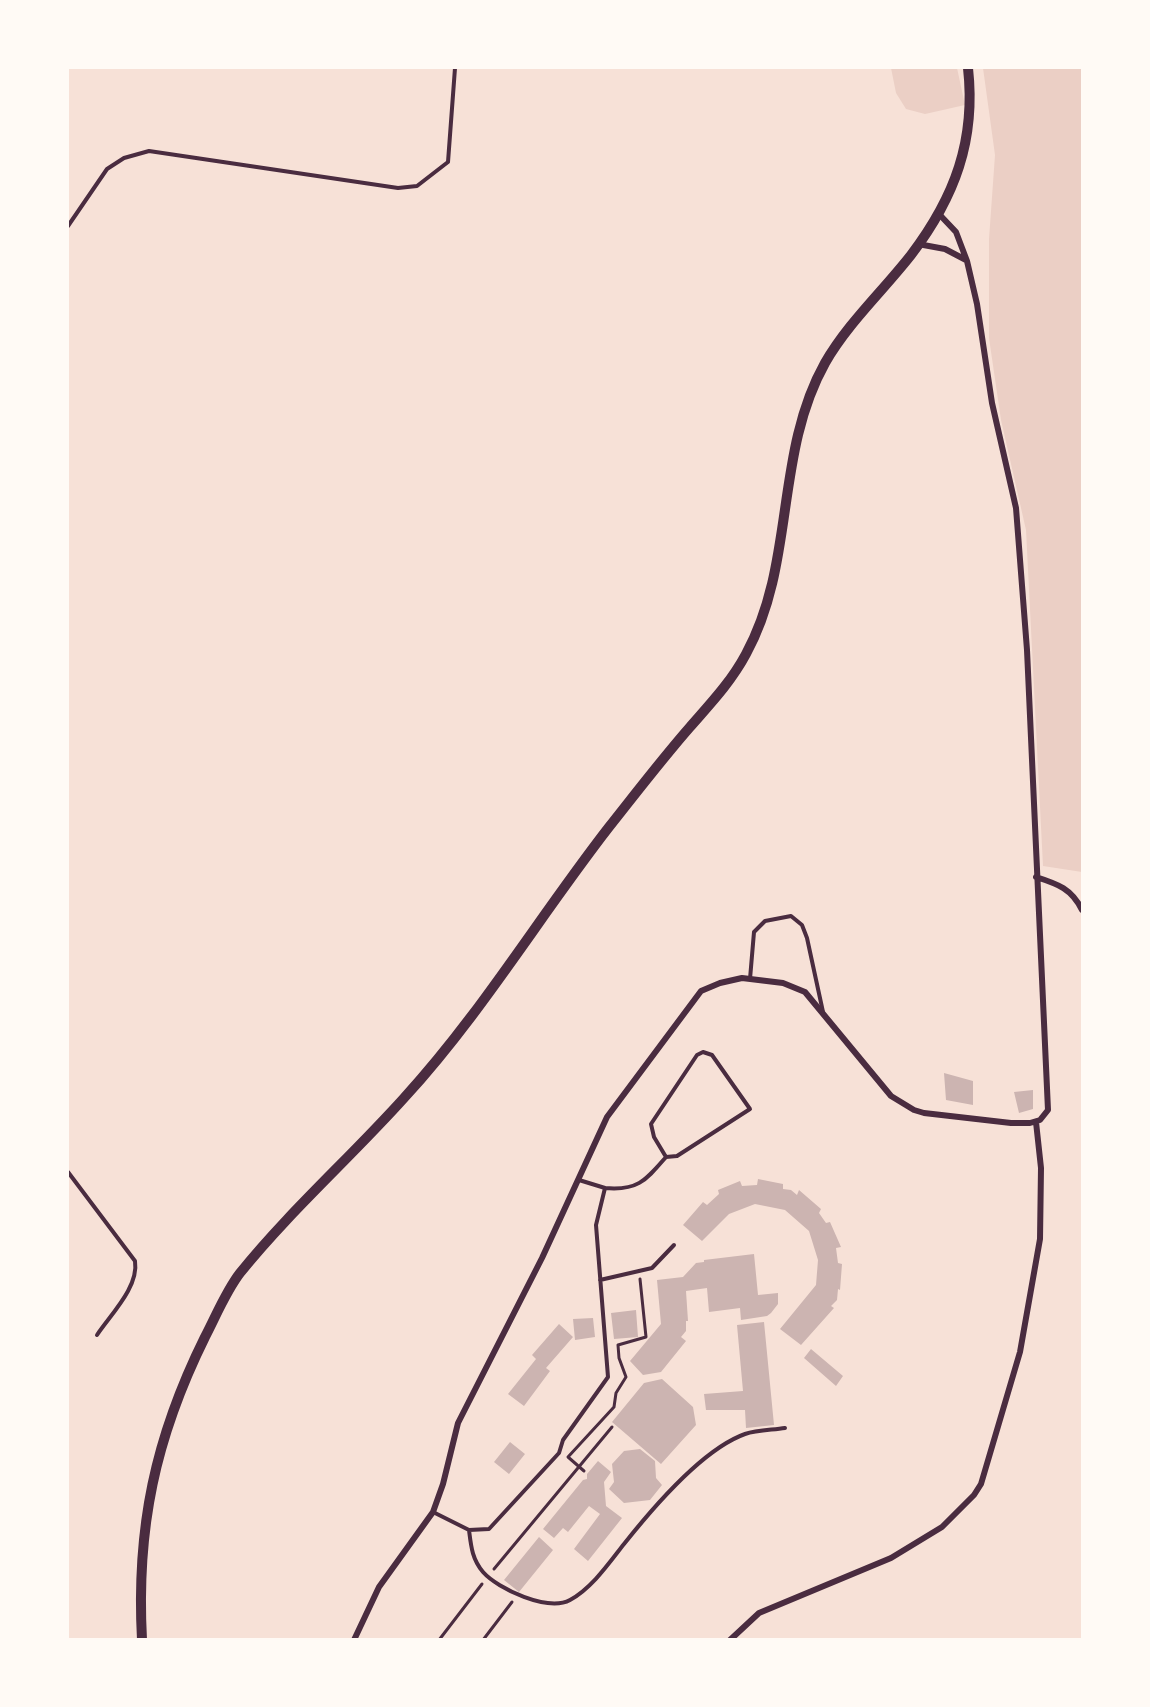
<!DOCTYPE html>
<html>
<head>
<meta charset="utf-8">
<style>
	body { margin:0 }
	#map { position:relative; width:1150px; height:1707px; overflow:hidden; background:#f7e1d7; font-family:Signika,sans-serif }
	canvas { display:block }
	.frame { position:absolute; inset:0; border:69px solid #fffaf5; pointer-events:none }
</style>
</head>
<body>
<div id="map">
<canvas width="1150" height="1707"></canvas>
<div class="frame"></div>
</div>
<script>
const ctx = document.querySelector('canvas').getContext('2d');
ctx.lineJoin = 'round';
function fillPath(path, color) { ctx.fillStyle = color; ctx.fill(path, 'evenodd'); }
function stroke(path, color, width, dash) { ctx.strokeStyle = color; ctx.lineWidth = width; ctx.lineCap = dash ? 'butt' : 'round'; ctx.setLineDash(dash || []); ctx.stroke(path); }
const green = new Path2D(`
	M891 68H957L965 105 925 114 906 109 896 93Z
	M983 68H1082V872L1043 866 1026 530 1001 420 989 338V239L995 155Z`);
const building = new Path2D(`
	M944 1073 973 1081V1105L946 1100Z
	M1033 1090V1109L1019 1113 1014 1092Z
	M758 1179 783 1184V1189L791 1190 797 1195 799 1190 821 1209 819 1213 826 1223 830 1222 841 1247 836 1248 838 1263 842 1264 840 1290 838 1289 837 1300 831 1306 834 1308 801 1345 780 1329 816 1285 818 1260 809 1231 785 1210 755 1204 729 1214 702 1241 683 1225 703 1202 707 1205 719 1194 718 1190 740 1181 742 1186 757 1185Z
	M754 1254 758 1295 778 1293V1304L771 1313 767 1316 741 1320 740 1308 709 1312 707 1288 686 1291 688 1321H686V1331L681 1337 686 1341 661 1372 643 1375 630 1361 661 1324 657 1280 683 1277 696 1263 704 1262V1260Z
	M636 1310 638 1337 614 1339 611 1313Z
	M593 1318 595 1337 575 1340 573 1319Z
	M764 1322 774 1425 746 1428 745 1410H706L704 1394 743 1391 737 1325Z
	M559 1324 573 1337 546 1368 550 1371 524 1406 508 1394 536 1359 532 1355Z
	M811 1349 843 1376 836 1386 804 1358Z
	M662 1379 693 1407 696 1425 661 1464 612 1422 644 1383Z
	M510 1442 525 1454 509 1474 494 1462Z
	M640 1449 655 1461 656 1478 662 1485 650 1500 624 1503 609 1489 614 1482 612 1464 624 1451Z
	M598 1461 611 1472 604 1482 606 1506 622 1518 588 1561 574 1549 600 1514 589 1506 568 1532 563 1528 554 1538 543 1529 583 1480 587 1479V1474Z
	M539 1537 553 1550 519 1592 504 1580Z`);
const path = new Path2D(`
	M584 1471 568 1457 614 1407 616 1393 626 1377 619 1358 618 1345 646 1337 640 1279
	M494 1569 612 1427
	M439 1640 482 1584
	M483 1640 512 1602`);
const service = new Path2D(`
	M68 226 107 169 124 158 149 151 398 188 417 186 448 162 455 68
	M750 979 754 932 765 921 791 916 802 925 807 938 823 1012
	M68 1172 135 1261C139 1287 111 1314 97 1335
	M605 1188C638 1191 646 1180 666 1157L677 1156 750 1109 712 1055 703 1052 697 1055 651 1124 654 1137 666 1157
	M600 1280 652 1268 674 1245
	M433 1512 469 1530 489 1529 559 1453 563 1440 608 1377 596 1225 605 1188 579 1180
	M469 1530C471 1546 472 1559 483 1572 498 1589 548 1612 570 1600 592 1588 609 1563 624 1544 651 1510 703 1449 745 1434 757 1430 772 1430 785 1428`);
const minor = new Path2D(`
	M918 244 945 249 966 260
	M1036 877C1058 884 1072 889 1082 910
	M354 1640 379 1587 433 1512 443 1484 458 1423 542 1258 607 1117 701 991 720 983 742 978 783 983 805 992 891 1096 914 1110 924 1113 1011 1123H1030L1040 1120 1048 1110 1027 650 1016 508 992 403 977 304 967 261 956 232 939 214
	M730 1640 759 1613 891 1558 942 1527 974 1495 981 1484 1020 1352 1040 1239 1041 1168 1036 1122`);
const secondary = new Path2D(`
	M142 1640C136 1528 155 1438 205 1337 216 1316 226 1291 240 1273 290 1211 351 1157 404 1098 481 1014 539 917 609 827 636 793 662 759 690 727 711 703 731 682 746 654 796 563 774 454 825 363 848 323 882 292 911 255 955 197 976 140 968 68`);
fillPath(green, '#ebcfc5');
fillPath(building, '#ccb4b1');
stroke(path, '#4a2c40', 3);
stroke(service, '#4a2c40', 4);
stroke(minor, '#4a2c40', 6);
stroke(secondary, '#4a2c40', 10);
</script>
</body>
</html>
